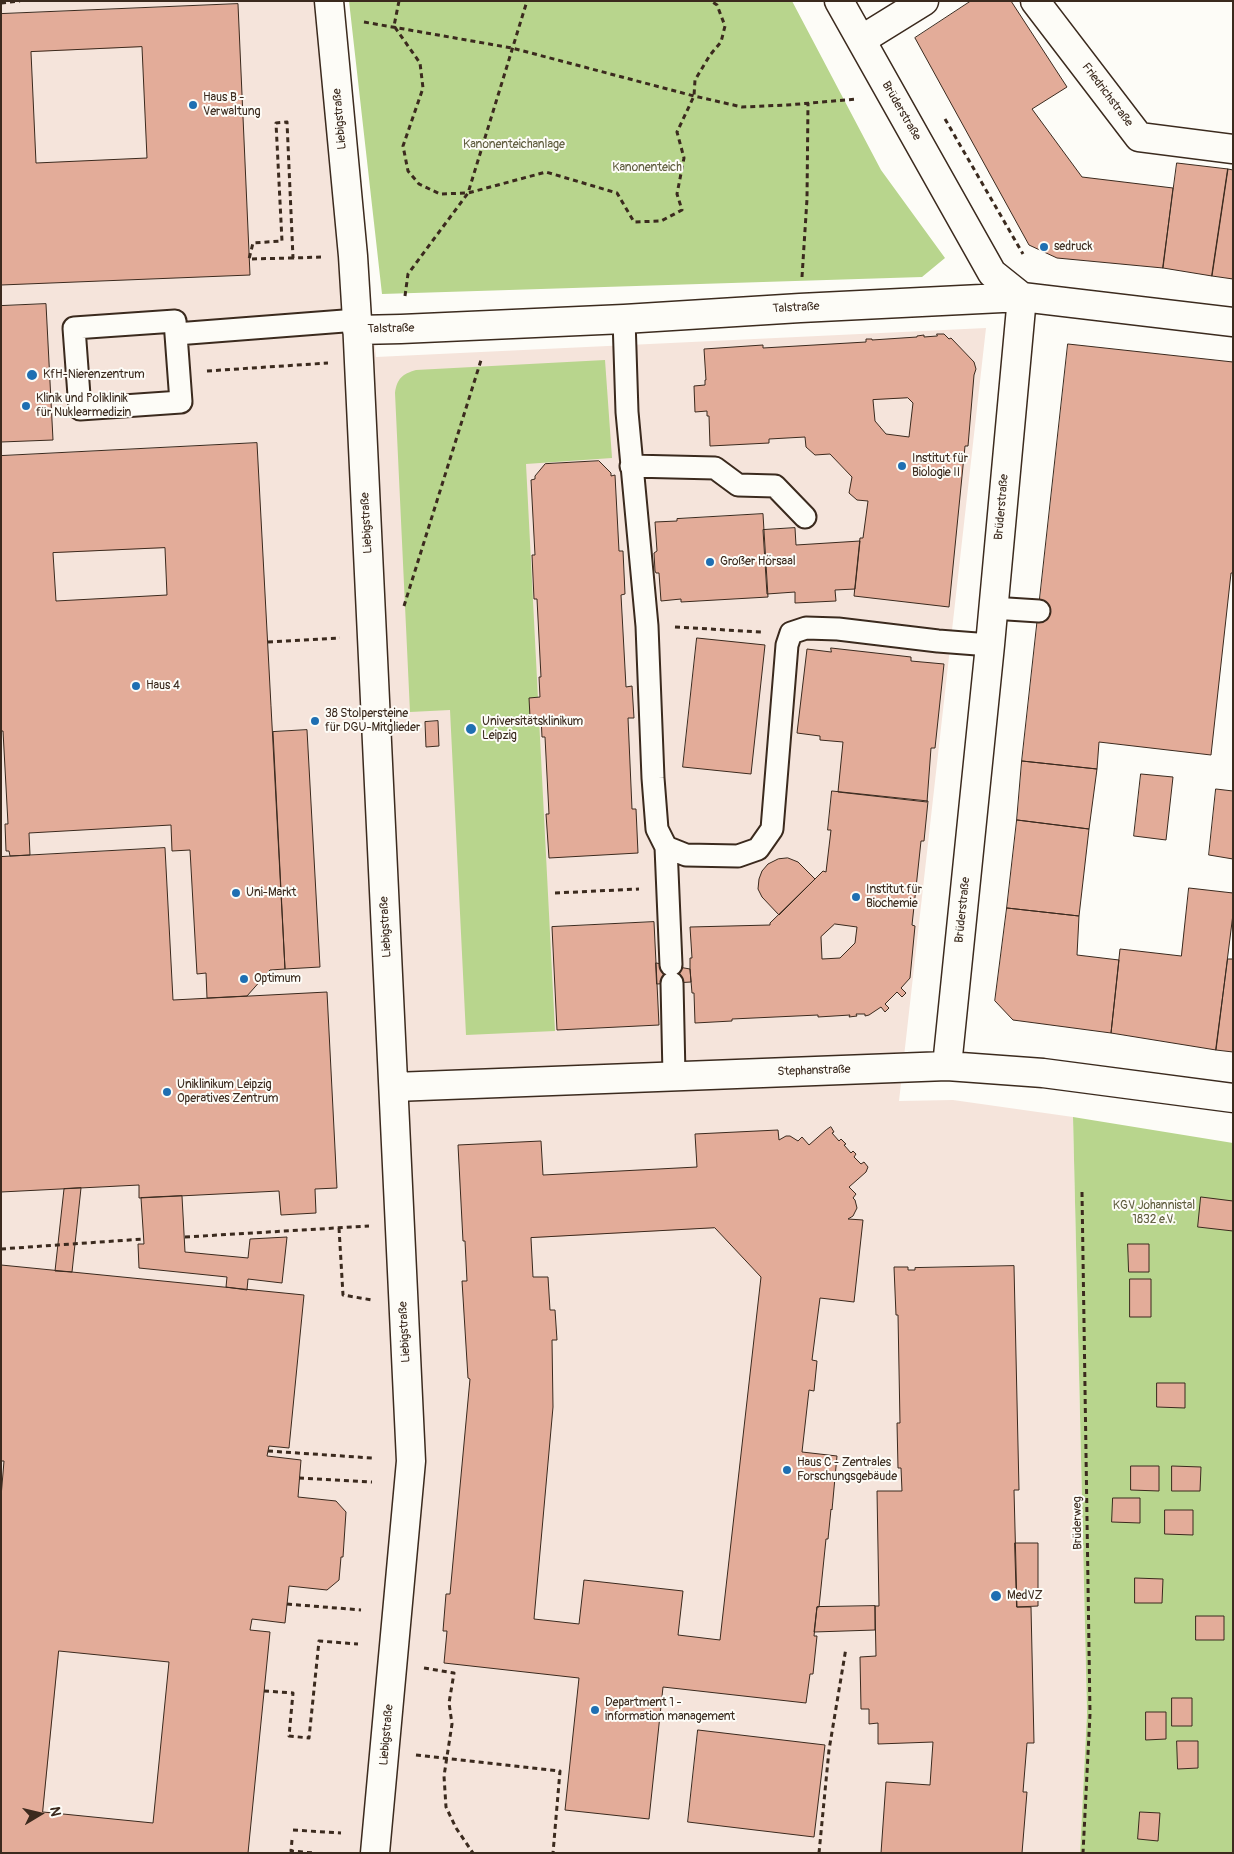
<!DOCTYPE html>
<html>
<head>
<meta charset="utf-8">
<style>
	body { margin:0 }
	#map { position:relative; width:1234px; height:1854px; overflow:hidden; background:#fdfcf7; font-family:Pangolin,sans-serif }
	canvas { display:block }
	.frame { position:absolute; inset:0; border:2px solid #3b2a1e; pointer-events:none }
	.north { position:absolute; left:15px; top:1789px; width:50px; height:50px; -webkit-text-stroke:4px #fdfcf7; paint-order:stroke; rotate:81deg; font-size:14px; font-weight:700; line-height:20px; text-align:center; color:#3b2a1e }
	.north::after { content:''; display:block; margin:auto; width:18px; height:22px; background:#3b2a1e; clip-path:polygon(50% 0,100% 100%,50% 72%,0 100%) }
</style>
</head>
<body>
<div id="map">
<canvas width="1234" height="1854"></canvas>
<div class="frame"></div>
<div class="north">N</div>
</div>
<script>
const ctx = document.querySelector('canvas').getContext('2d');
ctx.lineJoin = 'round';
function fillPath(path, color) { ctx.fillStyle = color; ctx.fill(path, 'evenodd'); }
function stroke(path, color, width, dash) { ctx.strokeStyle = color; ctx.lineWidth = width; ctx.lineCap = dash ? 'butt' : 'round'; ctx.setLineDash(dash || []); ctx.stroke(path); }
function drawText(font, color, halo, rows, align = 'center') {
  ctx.font = font + ' Pangolin,sans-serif'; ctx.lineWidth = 4; ctx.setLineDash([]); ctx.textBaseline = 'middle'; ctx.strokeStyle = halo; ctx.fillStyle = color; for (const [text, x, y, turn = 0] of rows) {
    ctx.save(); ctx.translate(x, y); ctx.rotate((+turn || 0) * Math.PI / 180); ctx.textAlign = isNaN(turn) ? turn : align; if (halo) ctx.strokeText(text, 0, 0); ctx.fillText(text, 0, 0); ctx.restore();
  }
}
const built = new Path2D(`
	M1 1H340L376 357 986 328 899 1101 953 1100 1073 1117 1087 1713 1080 1853H1Z`);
const green = new Path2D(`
	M349 1H792L881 170 945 258 922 277 382 294Z
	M605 360 612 458 526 464 555 1031 466 1035 450 710 410 712 395 393C397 379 402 374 416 370Z
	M1073 1117 1233 1143V1853H1080L1087 1713Z`);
const building = new Path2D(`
	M971 1H1011L1067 87 1032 109 1082 177 1173 188 1163 268 1057 258 1029 245 915 38Z
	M238 4 250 275 1 285V14ZM142 47 147 158 36 163 31 52Z
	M1177 163 1228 169 1212 276 1163 268Z
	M1228 169 1233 170V279L1212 276Z
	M46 304 53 440 1 442V306Z
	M937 334H944L949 339 951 338 974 362 976 369 974 375 968 446H965L949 607 854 596 860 538H863L868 501 857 500 849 493 852 477 830 454 815 455 806 447 805 437 769 439V443L710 446 709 416H707V411L695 412 694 386 705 385V380H706L704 349 763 345V348L866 342V339H872V340L917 337V336L924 335V337L937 336ZM908 398 913 403 909 437 886 434 875 421 873 400Z
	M1068 344 1233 362V573H1231L1211 755 1099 742 1097 769 1022 761Z
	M257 443 285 969 270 970 247 996 207 998 206 973 197 974 190 850 172 851 171 825 29 833 30 855 10 856 9 851H6L5 824H8L3 731H1V456ZM165 548 167 595 56 601 53 553Z
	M599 461 611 473V476L615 475 619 551H623L625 594 621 595 626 687 632 686 634 718H628L632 809H636L638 853 549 858 546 814H549L545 737H542L541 717H530L529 698 540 697 539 677H541L537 599H534L532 555H535L531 480 535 479V476L545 464Z
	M763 514 768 597 681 602V599L661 601 659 573H656L655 571 654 553 657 551 655 522 677 521V519Z
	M795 528 796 545 860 541 855 589 835 590 836 601 795 603V592L767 594 763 530Z
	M697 638 765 645 751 774 683 767Z
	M831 648 911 657V661L944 664 935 748H931L927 802 838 792 843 742 820 740V736L797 733 807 649 831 652Z
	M438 721 439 746 426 747 425 722Z
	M307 730 320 967 285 969 273 732Z
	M1022 761 1097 769 1089 829 1017 820Z
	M1141 774 1173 777 1166 840 1134 836Z
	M1216 789 1233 791V859L1209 855Z
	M832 791 928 801 924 841H921L912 925 915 926 910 978 901 988 906 993 902 997 897 992 885 1004 889 1008 885 1012 881 1007 869 1015 865 1016V1014H856L857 1016 849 1017 850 1015 818 1017V1015L732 1019V1021L695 1023 694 993H692L690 969V958H692L690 927 770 925V923L815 879 823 871 826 872 831 830H828ZM835 924 857 927 855 943 840 958 822 959 821 937Z
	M1017 820 1089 829 1079 916 1007 908Z
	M165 848 173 1000 327 992 337 1188 315 1189 316 1213 281 1215 279 1191 139 1198V1185L1 1192V857Z
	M788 858 798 862 815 879 779 915 762 897 758 889 759 879 762 871 768 864 778 859Z
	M1189 888 1233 893V914L1216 1050 1111 1033 1120 949 1181 956Z
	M1007 908 1079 916 1077 955 1119 960 1111 1033 1013 1020 995 1001Z
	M654 922 659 1025 557 1030 552 927Z
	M1228 959H1233V1052L1216 1050Z
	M656 963 690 969 691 982 657 984Z
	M831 1127 834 1132 832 1133 839 1141 841 1139 846 1144 844 1145 851 1153 853 1151 856 1154 854 1157 861 1164 864 1162 868 1167 866 1172 849 1187 856 1194 853 1198 855 1200 857 1208 853 1216 848 1219 863 1220 854 1302 820 1298 812 1360 817 1361 814 1391 809 1390 802 1452 837 1456 832 1510 831 1509 828 1539H826L819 1607H817L814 1636H817L813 1674H810L806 1703 663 1687 649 1819 565 1810 579 1678 444 1663 447 1631H443L446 1594H450L470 1379 468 1378 462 1281H467L465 1241H463L458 1145 541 1141 543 1175 697 1167 695 1134 778 1130 779 1140 786 1136H790L798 1141 802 1137 809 1145 826 1130ZM715 1228 761 1277 720 1640 678 1635 683 1591 584 1580 579 1624 534 1619 553 1407 552 1340H557L555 1310H550L548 1277H533L531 1238Z
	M81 1188 72 1272 55 1271 64 1189Z
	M182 1196 185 1252 248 1258 250 1239 287 1237 282 1283 248 1279 247 1290 226 1287 227 1277 139 1268 138 1244H144L141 1198Z
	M1201 1197 1233 1201V1231L1198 1227Z
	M1128 1244H1149V1272H1129Z
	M1 1265 304 1295 289 1448 269 1446 267 1456 301 1460 298 1497 336 1501 346 1512 343 1557H341L339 1580 327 1590 289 1586 285 1623 252 1619 250 1630 270 1632 248 1853H1V1497L4 1461H1ZM59 1651 169 1662 153 1823 43 1812Z
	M1014 1266 1019 1490H1014L1017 1607H1031L1034 1743H1027L1023 1792H1027L1022 1853H881L886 1782 930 1785 933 1742 878 1744V1723L869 1724V1709H861L860 1657 876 1656 875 1606H879L877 1491H902L901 1468H898L897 1423H900L898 1315H896L894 1267H908V1270H915V1268Z
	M1130 1279H1151V1317H1130Z
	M1157 1383H1185V1408L1157 1407Z
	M1131 1466H1159V1491L1131 1490Z
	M1172 1466 1201 1467 1200 1491H1172Z
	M1113 1498H1140V1523L1112 1522Z
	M1165 1510H1193V1535L1165 1534Z
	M1015 1543H1038V1606L1017 1607Z
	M1135 1578 1163 1579 1162 1603H1135Z
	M875 1606V1630L814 1632 817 1607Z
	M1196 1616H1224V1640H1196Z
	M1172 1698H1192V1726H1172Z
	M1146 1712H1166V1739L1146 1740Z
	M698 1730 825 1745 814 1837 688 1822Z
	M1177 1741H1198V1768L1178 1769Z
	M1140 1812 1160 1813 1158 1841 1138 1839Z`);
const path = new Path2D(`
	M399 1 394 26 420 63 423 88 403 146 408 171 419 184 440 194 468 193 546 172 617 193 634 222 661 221 682 210 677 194 684 158 677 132 694 96 695 80 710 55 721 42 725 26 717 5 711 1
	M1 3 20 1
	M364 22 512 48 694 96 742 107 787 105 858 99
	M945 119 1023 254
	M293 258 249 259 253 243 282 241 276 123 287 122 293 258 321 257
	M802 277 807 199 808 103
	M405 296 408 274 468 193 527 1
	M207 371 328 363
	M404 606 482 357
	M675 627 761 632
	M268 642 340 638
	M555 893 639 889
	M1082 1192 1090 1714 1083 1853
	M339 1228 343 1295 372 1300
	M185 1237 369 1226
	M1 1249 143 1239
	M268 1451 372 1458
	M299 1478 372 1482
	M287 1604 361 1610
	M424 1668 454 1673 449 1703 452 1724 444 1776 446 1807 456 1828 473 1853
	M264 1691 293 1693 289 1736 309 1738 319 1641 358 1644
	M416 1755 560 1771 553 1853
	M293 1830 341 1833
	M292 1840 291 1851 314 1853
	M819 1853 829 1750 846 1648`);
const lane = new Path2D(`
	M624 319 627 412 647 626 653 778 657 829 666 847 686 855 738 856 758 849 772 829 787 645 791 633 806 628 838 629 938 641 990 645
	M175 321 181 402 80 409 74 328Z
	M176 334 357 320
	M631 466 715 468 738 485 775 486 805 517
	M992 608 1039 611
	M666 847 671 965
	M672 983 674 1075`);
const street = new Path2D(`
	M329 1 353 256 357 320 411 1461 375 1853
	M839 1 992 273 1022 297
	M1035 1 1139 137 1233 149
	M861 40 924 1
	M357 330 401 329 624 319 800 308 1022 297 1233 322
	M947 1066 990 645 1022 297
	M394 1087 947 1066 1043 1073 1233 1098`);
const markers = [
	[193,105,5,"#1f6fb2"],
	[1044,247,5,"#1f6fb2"],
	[32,375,6,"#1f6fb2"],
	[26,406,5,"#1f6fb2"],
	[902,466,5,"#1f6fb2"],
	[710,562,5,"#1f6fb2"],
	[136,686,5,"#1f6fb2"],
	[315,721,5,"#1f6fb2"],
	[471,729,6,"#1f6fb2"],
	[236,893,5,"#1f6fb2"],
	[856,897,5,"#1f6fb2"],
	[244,979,5,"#1f6fb2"],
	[167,1092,5,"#1f6fb2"],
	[787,1470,5,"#1f6fb2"],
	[996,1596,6,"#1f6fb2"],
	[595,1710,5,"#1f6fb2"]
];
const streetNames = [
	["Friedrichstraße",1107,95,53],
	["Brüderstraße",901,111,60],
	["Liebigstraße",340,119,-95],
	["Talstraße",796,308,-3],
	["Talstraße",391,329,-1],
	["Brüderstraße",1002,507,-85],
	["Liebigstraße",367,523,-93],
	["Brüderstraße",963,910,-84],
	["Liebigstraße",386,927,-93],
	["Stephanstraße",814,1071,-2],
	["Liebigstraße",405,1332,-93],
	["Brüderweg",1078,1523,-91],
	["Liebigstraße",387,1735,-85]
];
const poiNames = [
	["Haus B -",203,98],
	["Verwaltung",203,112],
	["sedruck",1054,247],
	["KfH-Nierenzentrum",43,375],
	["Klinik und Poliklinik",36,399],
	["für Nuklearmedizin",36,413],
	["Institut für",912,459],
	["Biologie II",912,473],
	["Großer Hörsaal",720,562],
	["Haus 4",146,686],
	["38 Stolpersteine",325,714],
	["für DGU-Mitglieder",325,728],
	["Universitätsklinikum",482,722],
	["Leipzig",482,736],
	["Institut für",866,890],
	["Biochemie",866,904],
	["Uni-Markt",246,893],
	["Optimum",254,979],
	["Uniklinikum Leipzig",177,1085],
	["Operatives Zentrum",177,1099],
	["Haus C - Zentrales",797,1463],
	["Forschungsgebäude",797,1477],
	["MedVZ",1007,1596],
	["Department 1 -",605,1703],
	["information management",605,1717]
];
const parkNames = [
	["Kanonenteichanlage",514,145],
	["Kanonenteich",647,168],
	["KGV Johannistal",1154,1206],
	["1832 e.V.",1154,1220]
];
fillPath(built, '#f5e4db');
fillPath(green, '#b8d58d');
fillPath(building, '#e3ac99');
stroke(building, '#3b2a1e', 1);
stroke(lane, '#3b2a1e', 25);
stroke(street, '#3b2a1e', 31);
stroke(path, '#3b2a1e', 3, [5, 4]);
stroke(lane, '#fdfcf7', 21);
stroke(street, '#fdfcf7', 28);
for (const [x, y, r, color] of markers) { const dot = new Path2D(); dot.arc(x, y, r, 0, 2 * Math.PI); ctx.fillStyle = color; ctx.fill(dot); stroke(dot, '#fdfcf7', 2); }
drawText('12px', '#3b2a1e', '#fdfcf7', streetNames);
drawText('12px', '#3b2a1e', '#fdfcf7', poiNames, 'left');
drawText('12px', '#605d3f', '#fdfcf7', parkNames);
</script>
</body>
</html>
